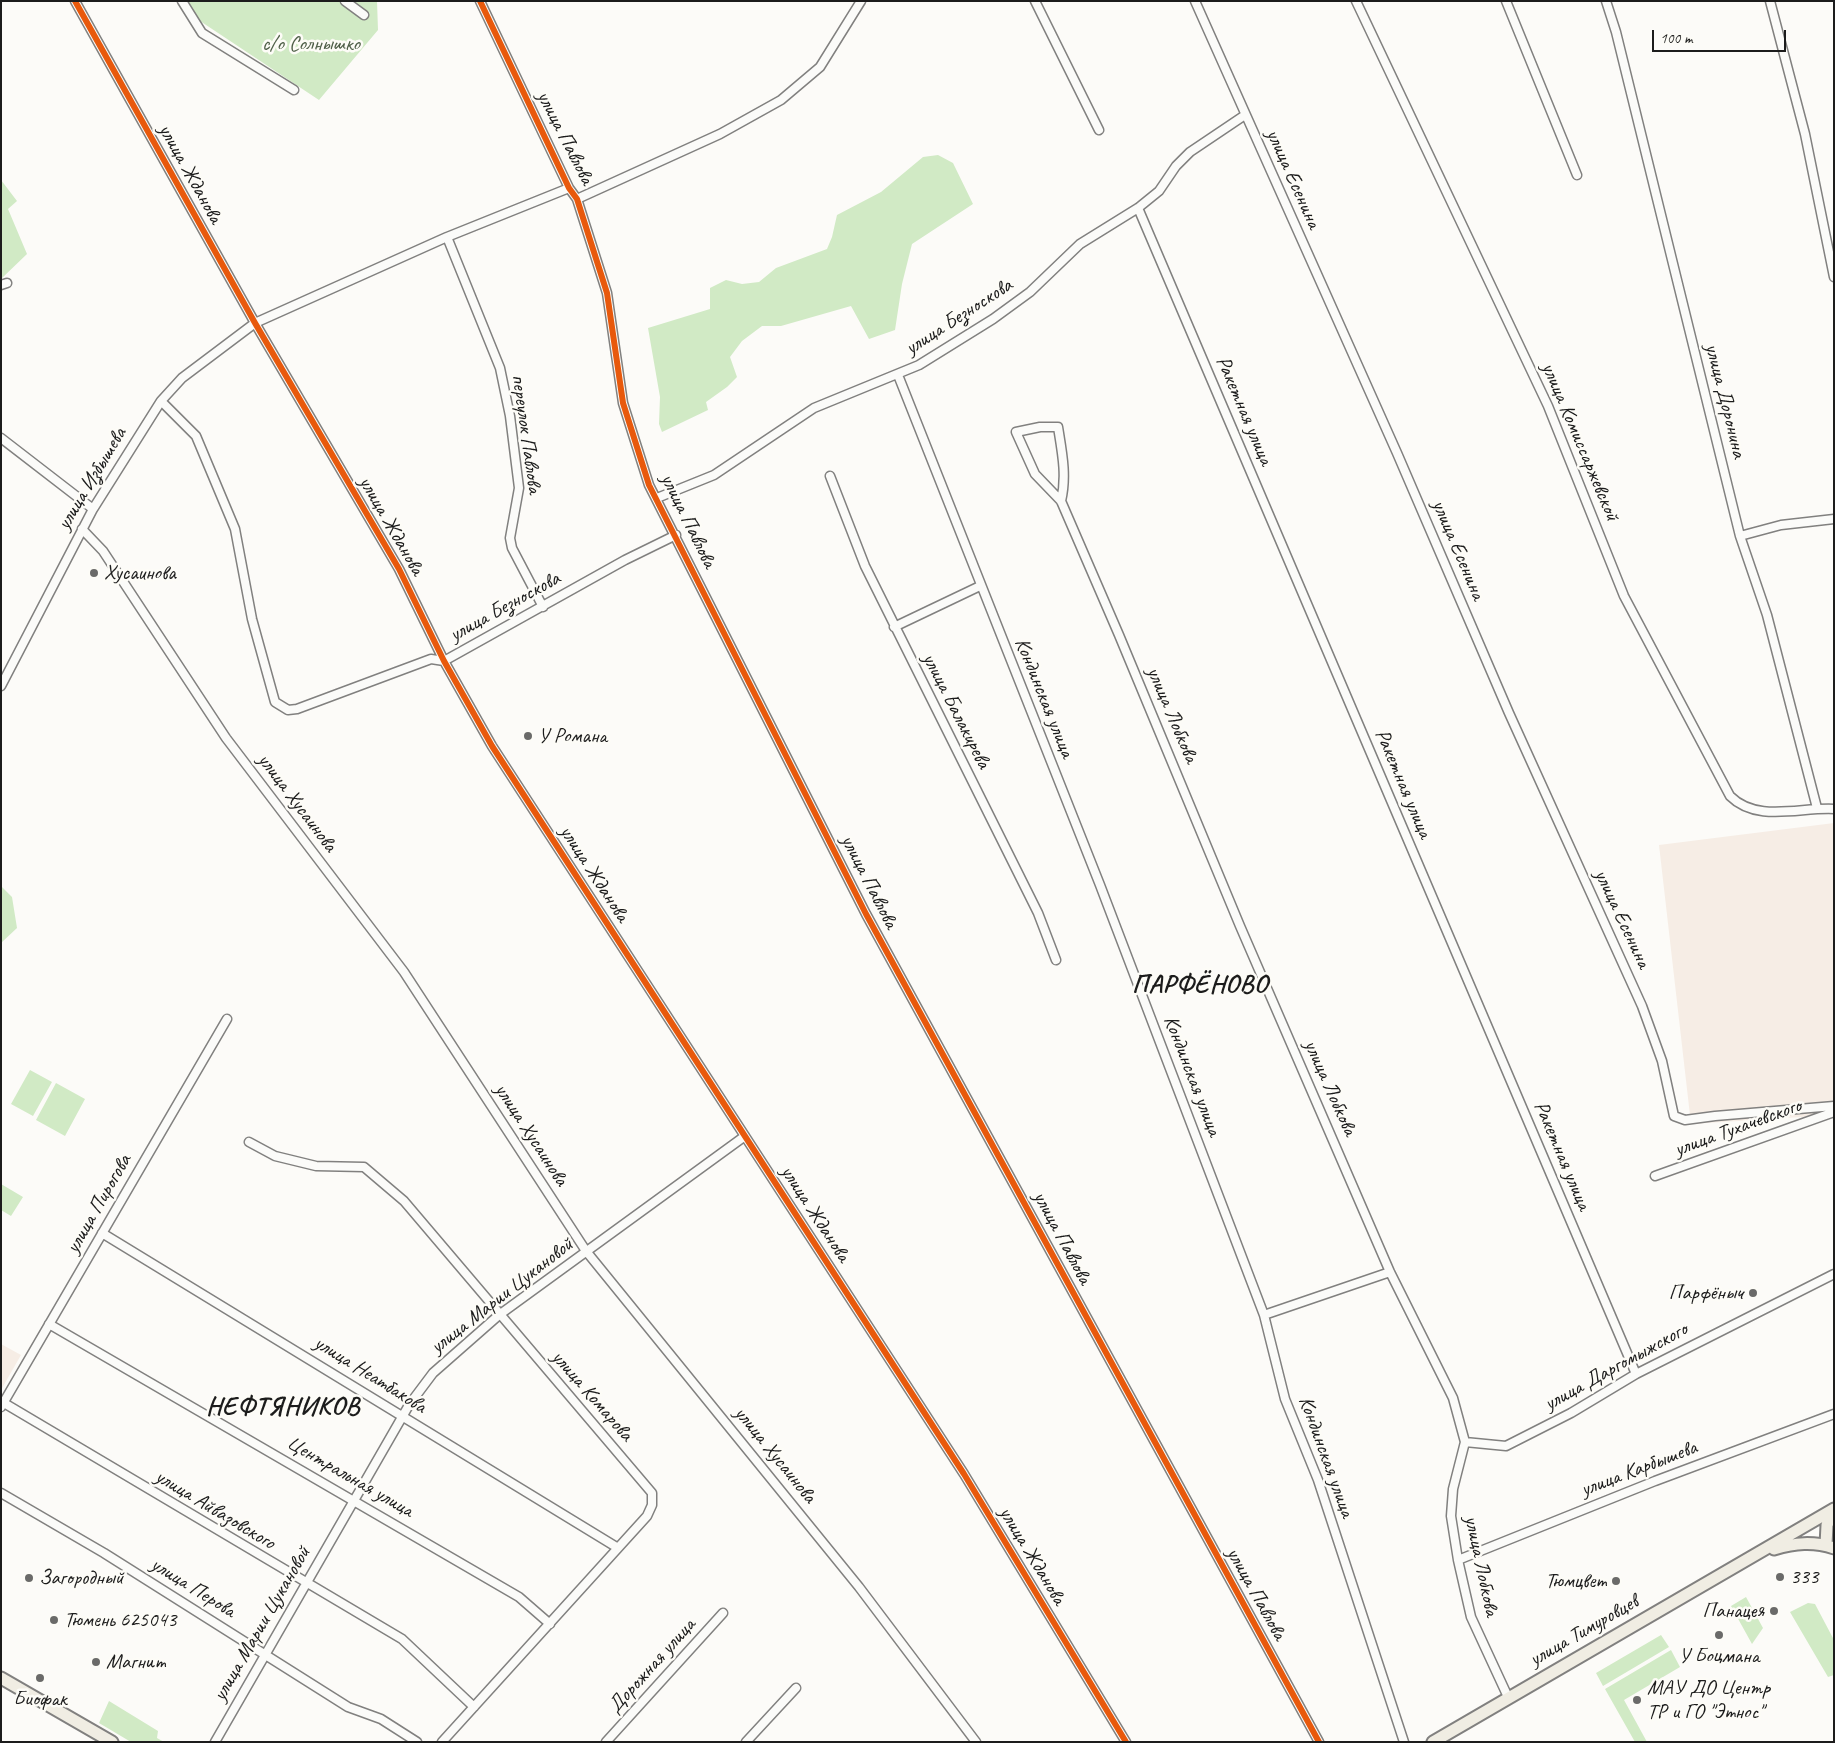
<!DOCTYPE html>
<html>
<head>
<meta charset="utf-8">
<style>
	body { margin:0 }
	#map { position:relative; width:1835px; height:1743px; overflow:hidden; background:#fcfbf8; font-family:Caveat,sans-serif }
	canvas { display:block }
	.frame { position:absolute; inset:0; border:2px solid #1c1c1c; pointer-events:none }
	.scale { position:absolute; left:1652px; top:30px; width:134px; height:22px; box-sizing:border-box; border:2px solid #1c1c1c; border-top:0; padding-left:6px; font-size:15px; line-height:18px; white-space:nowrap; color:#1c1c1c; -webkit-text-stroke:4px #fdfcf7; paint-order:stroke }
</style>
</head>
<body>
<div id="map">
<canvas width="1835" height="1743"></canvas>
<div class="frame"></div>
<div class="scale">100 m</div>
</div>
<script>
const ctx = document.querySelector('canvas').getContext('2d');
ctx.lineJoin = 'round';
function fillPath(path, color) { ctx.fillStyle = color; ctx.fill(path, 'evenodd'); }
function stroke(path, color, width, dash) { ctx.strokeStyle = color; ctx.lineWidth = width; ctx.lineCap = dash ? 'butt' : 'round'; ctx.setLineDash(dash || []); ctx.stroke(path); }
function drawText(font, color, halo, rows, align = 'center') {
  ctx.font = font + ' Caveat,sans-serif'; ctx.lineWidth = 5; ctx.setLineDash([]); ctx.textBaseline = 'middle'; ctx.strokeStyle = halo; ctx.fillStyle = color; for (const [text, x, y, turn = 0] of rows) {
    ctx.save(); ctx.translate(x, y); ctx.rotate((+turn || 0) * Math.PI / 180); ctx.textAlign = isNaN(turn) ? turn : align; if (halo) ctx.strokeText(text, 0, 0); ctx.fillText(text, 0, 0); ctx.restore();
  }
}
const built = new Path2D(`
	M1834 823V1115L1691 1124 1659 845Z
	M1 1344 21 1355 1 1390Z`);
const green = new Path2D(`
	M186 1H377L378 30 319 100 197 19Z
	M938 155 953 163 973 204 912 244 902 284 895 330 869 339 851 306 781 326H762L742 341 730 357 737 377 727 387 706 402 708 410 662 432 659 424 660 397 648 328 710 309V288L726 280 742 284 759 282 776 268 827 249 832 237 837 215 881 192 923 157Z
	M1 180 17 201 8 209 27 254 1 279Z
	M1 886 12 897 17 928 1 943Z
	M30 1070 52 1082 33 1116 11 1104Z
	M56 1083 85 1099 65 1136 36 1120Z
	M1 1184 23 1197 11 1216 1 1210Z
	M1746 1597 1763 1628 1752 1644 1731 1606Z
	M1808 1603 1815 1604 1834 1640V1675L1828 1677 1790 1612Z
	M1661 1635 1669 1647 1603 1686 1596 1673Z
	M1671 1650 1680 1667 1624 1700 1647 1742H1635L1605 1689Z
	M109 1701 158 1731 157 1738 164 1742H131L99 1723Z`);
const minor = new Path2D(`
	M75 1 255 323 399 569 444 661 492 746 964 1474 1126 1742
	M182 1 202 33 294 90
	M345 1 364 15
	M480 1 569 188 577 199 607 293 623 403 649 485 866 914 1319 1742
	M1035 1 1099 130
	M1195 1 1397 453 1509 713 1642 1006 1662 1061 1674 1116 1685 1120 1715 1116 1834 1106
	M1356 1 1548 406 1624 596 1730 796C1757 823 1800 807 1834 809
	M1506 1 1577 175
	M1606 1 1616 32 1740 536 1767 615 1817 808
	M1770 1 1805 134 1834 277
	M577 199 720 134 781 100 820 67 861 1
	M1138 208 1636 1374
	M447 237 500 368 510 416 519 488 510 538 512 548 543 607
	M1 285 7 283
	M898 375 1100 885 1264 1315 1285 1399 1318 1480 1404 1742
	M161 401 196 436 235 529 252 619 275 702 288 710 297 709 431 659 444 661 625 560 676 535
	M1 438 93 509
	M830 476 865 566 1038 913 1056 960
	M657 498 714 475 814 408 919 365 993 319 1030 292 1080 244 1138 208 1159 191 1176 166 1190 152 1245 115
	M1061 501C1067 476 1062 452 1058 427H1040L1016 432 1035 474 1061 501 1119 635 1240 926 1390 1272 1453 1398 1465 1442 1453 1489 1451 1516 1458 1560 1471 1617 1508 1697
	M82 529 103 551 226 738 404 972 586 1251 859 1587 976 1742
	M1740 536 1781 525 1834 519
	M894 627 980 586
	M1 686 93 509 161 401 182 378 255 323 447 237 569 188
	M249 1142 275 1156 316 1166 364 1167 404 1201 652 1493V1505L647 1516 442 1742
	M1655 1176 1834 1112
	M102 1233 618 1548
	M1264 1315 1390 1272
	M49 1324 519 1597 550 1624
	M4 1403 402 1639 474 1707
	M1 1407 227 1019
	M1465 1442 1506 1446 1571 1413 1636 1374 1834 1274
	M1 1493 104 1553 348 1707 381 1719 417 1742
	M1458 1560 1655 1481 1834 1414
	M215 1742 409 1405 433 1373 499 1315 745 1136
	M606 1742 723 1613
	M746 1742 796 1688`);
const primary = new Path2D(`
	M1826 1545 1827 1525 1834 1510
	M1774 1549C1795 1543 1813 1541 1834 1548
	M1 1678 112 1742
	M1433 1742 1834 1509`);
const cycleway = new Path2D(`
	M75 1 255 323 399 569 444 661 492 746 964 1474 1126 1742
	M480 1 569 188 577 199 607 293 623 403 649 485 866 914 1319 1742`);
const markers = [
	[94,573,5,"#6a6a69"],
	[528,736,5,"#6a6a69"],
	[1753,1293,5,"#6a6a69"],
	[1780,1577,5,"#6a6a69"],
	[29,1578,5,"#6a6a69"],
	[1616,1581,5,"#6a6a69"],
	[1774,1611,5,"#6a6a69"],
	[54,1620,5,"#6a6a69"],
	[1719,1635,5,"#6a6a69"],
	[96,1662,5,"#6a6a69"],
	[40,1678,5,"#6a6a69"],
	[1637,1700,5,"#6a6a69"]
];
const parkNames = [
	["с/о Солнышко",311,44]
];
const streetNames = [
	["улица Павлова",565,138,63],
	["улица Жданова",190,174,61],
	["улица Есенина",1293,179,66],
	["улица Безноскова",959,317,-33],
	["улица Доронина",1725,401,76],
	["Ракетная улица",1244,411,67],
	["переулок Павлова",526,434,82],
	["улица Комиссаржевской",1580,442,67],
	["улица Избышева",92,479,-59],
	["улица Павлова",688,521,64],
	["улица Жданова",391,526,60],
	["улица Есенина",1458,550,67],
	["улица Безноскова",505,607,-29],
	["Кондинская улица",1044,698,68],
	["улица Балакирева",956,711,63],
	["улица Лобкова",1172,715,67],
	["Ракетная улица",1403,784,67],
	["улица Хусаинова",297,803,53],
	["улица Жданова",594,874,57],
	["улица Павлова",869,882,63],
	["улица Есенина",1622,919,65],
	["Кондинская улица",1192,1076,69],
	["улица Лобкова",1330,1088,66],
	["улица Тухачевского",1738,1128,-20],
	["улица Хусаинова",531,1135,57],
	["Ракетная улица",1562,1156,67],
	["улица Пирогова",99,1204,-60],
	["улица Жданова",815,1214,57],
	["улица Павлова",1062,1238,62],
	["улица Марии Цукановой",502,1296,-38],
	["улица Даргомыжского",1616,1367,-29],
	["улица Неатбакова",370,1375,32],
	["улица Комарова",592,1396,49],
	["улица Хусаинова",775,1455,51],
	["Кондинская улица",1326,1457,70],
	["улица Карбышева",1639,1469,-21],
	["Центральная улица",350,1477,30],
	["улица Айвазовского",215,1510,31],
	["улица Жданова",1032,1556,59],
	["улица Лобкова",1481,1566,78],
	["улица Перова",193,1588,32],
	["улица Павлова",1256,1594,61],
	["улица Марии Цукановой",262,1624,-60],
	["улица Тимуровцев",1584,1631,-30],
	["Дорожная улица",652,1666,-48]
];
const poiNames = [
	["Хусаинова",104,573],
	["У Романа",538,736],
	["Парфёныч",1743,1293,"right"],
	["333",1790,1577],
	["Загородный",39,1578],
	["Тюмцвет",1606,1581,"right"],
	["Панацея",1764,1611,"right"],
	["Тюмень 625043",64,1620],
	["У Боцмана",1719,1656,"center"],
	["Магнит",106,1662],
	["МАУ ДО Центр",1647,1688],
	["ТР и ГО \"Этнос\"",1647,1712],
	["Биофак",40,1699,"center"]
];
const districtNames = [
	["ПАРФЁНОВО",1200,985],
	["НЕФТЯНИКОВ",283,1407]
];
fillPath(built, '#f6ede5');
fillPath(green, '#d1eac5');
stroke(minor, '#81807f', 11);
stroke(primary, '#81807f', 15);
stroke(minor, '#fbfbf9', 8);
stroke(primary, '#f0ede3', 11);
stroke(cycleway, '#e8590c', 6);
for (const [x, y, r, color] of markers) { const dot = new Path2D(); dot.arc(x, y, r, 0, 2 * Math.PI); ctx.fillStyle = color; ctx.fill(dot); stroke(dot, '#fdfcf7', 2); }
drawText('21px', '#4f5f48', '#fdfcf7', parkNames);
drawText('21px', '#1c1c1c', '#fdfcf7', streetNames);
drawText('21px', '#1c1c1c', '#fdfcf7', poiNames, 'left');
ctx.letterSpacing = '1px';
drawText('bold 26px', '#1c1c1c', '#fdfcf7', districtNames);
ctx.letterSpacing = '0px';
</script>
</body>
</html>
